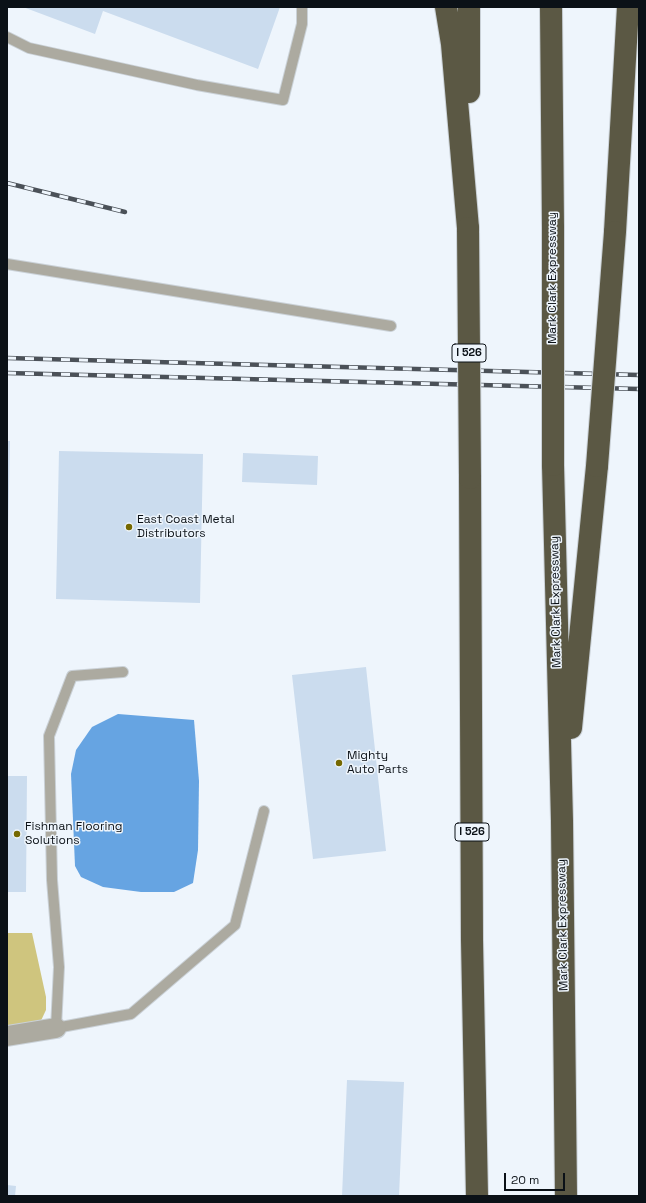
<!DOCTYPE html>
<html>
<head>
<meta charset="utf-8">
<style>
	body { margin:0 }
	#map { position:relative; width:646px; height:1203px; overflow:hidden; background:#eef5fc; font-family:"Space Grotesk",sans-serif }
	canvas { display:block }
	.frame { position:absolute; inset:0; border:8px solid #0b1117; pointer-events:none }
	.scale { position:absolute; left:504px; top:1173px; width:61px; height:18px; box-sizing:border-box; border:2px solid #0b1117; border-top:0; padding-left:5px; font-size:12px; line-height:14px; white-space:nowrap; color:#0b1117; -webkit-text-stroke:3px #eef5fc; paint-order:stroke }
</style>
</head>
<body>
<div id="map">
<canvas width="646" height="1203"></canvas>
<div class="frame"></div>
<div class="scale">20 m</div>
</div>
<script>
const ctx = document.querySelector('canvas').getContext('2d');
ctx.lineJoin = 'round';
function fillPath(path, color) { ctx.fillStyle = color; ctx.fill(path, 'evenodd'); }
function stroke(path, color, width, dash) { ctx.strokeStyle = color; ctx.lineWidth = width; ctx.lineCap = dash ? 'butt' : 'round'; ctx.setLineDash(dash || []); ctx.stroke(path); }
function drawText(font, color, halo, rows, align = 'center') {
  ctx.font = font + ' "Space Grotesk",sans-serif'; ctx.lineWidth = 3; ctx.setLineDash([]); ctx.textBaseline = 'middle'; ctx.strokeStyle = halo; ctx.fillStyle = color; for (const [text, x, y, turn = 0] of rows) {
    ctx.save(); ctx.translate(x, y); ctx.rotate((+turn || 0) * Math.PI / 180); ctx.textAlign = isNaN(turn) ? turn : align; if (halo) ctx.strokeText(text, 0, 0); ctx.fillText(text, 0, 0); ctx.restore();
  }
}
const green = new Path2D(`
	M7 933H32L46 997V1010L38 1027H7Z`);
const water = new Path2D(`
	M118 714 194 720 199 781 198 850 193 883 174 892H141L103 887 81 877 75 866 71 774 76 750 92 727Z`);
const building = new Path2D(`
	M23 7H280L258 69 103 11 95 34Z
	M7 441H10L8 535H7Z
	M59 451 203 454 200 603 56 599Z
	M243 453 318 456 317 485 242 482Z
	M366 667 386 851 313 859 292 675Z
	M7 776H27L26 892H7Z
	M347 1080 404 1082 399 1196H342Z
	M7 1185 16 1186 15 1196H7Z`);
const lane = new Path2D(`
	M7 37 29 48 197 85 283 100 302 24V7
	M7 264 391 326
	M123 672 72 676 49 736 52 880 59 967 56 1028 131 1014 235 925 264 811`);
const street = new Path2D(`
	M7 1036 56 1028`);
const highway = new Path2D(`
	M446 7 452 44 468 228
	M551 7 553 228
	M469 92V7
	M615 232 628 7
	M553 465 562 821 566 1196
	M470 478 472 940 477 1196
	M571 728 597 466`);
const rail = new Path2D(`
	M7 183 125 212
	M7 358 639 375
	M7 373 639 389`);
const highwayBridge = new Path2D(`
	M468 228 470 478
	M553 465V228
	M597 466 615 232`);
const markers = [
	[129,527,4,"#756800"],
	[339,763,4,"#756800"],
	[17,834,4,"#756800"]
];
const shields = [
	[469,353,34],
	[472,832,34]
];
const shieldNames = [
	["I 526",469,353],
	["I 526",472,832]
];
const streetNames = [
	["Mark Clark Expressway",553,278,-90],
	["Mark Clark Expressway",556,602,-91],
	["Mark Clark Expressway",563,925,-91]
];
const poiNames = [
	["East Coast Metal",137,520],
	["Distributors",137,534],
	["Mighty",347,756],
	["Auto Parts",347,770],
	["Fishman Flooring",25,827],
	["Solutions",25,841]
];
fillPath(green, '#cfc57e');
fillPath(water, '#66a4e2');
fillPath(building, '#cbdcee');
stroke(lane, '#cad1d7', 12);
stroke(street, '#cad1d7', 22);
stroke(highway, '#cad1d7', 24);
stroke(lane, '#acaaa0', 10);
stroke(street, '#acaaa0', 20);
stroke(highway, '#5b5844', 22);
stroke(rail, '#4b5158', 4.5);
stroke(rail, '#eef5fc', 3, [9]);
stroke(highwayBridge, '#cad1d7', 24, []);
stroke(highwayBridge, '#5b5844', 22);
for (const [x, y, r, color] of markers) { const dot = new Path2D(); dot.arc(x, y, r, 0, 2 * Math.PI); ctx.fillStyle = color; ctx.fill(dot); stroke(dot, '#eef5fc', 1.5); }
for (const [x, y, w] of shields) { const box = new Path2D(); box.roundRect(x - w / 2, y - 9, w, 18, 3); ctx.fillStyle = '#eef5fc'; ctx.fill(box); stroke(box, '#0b1117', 1); }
drawText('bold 11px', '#0b1117', null, shieldNames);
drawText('12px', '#0b1117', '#eef5fc', streetNames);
drawText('12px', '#0b1117', '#eef5fc', poiNames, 'left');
</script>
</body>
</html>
